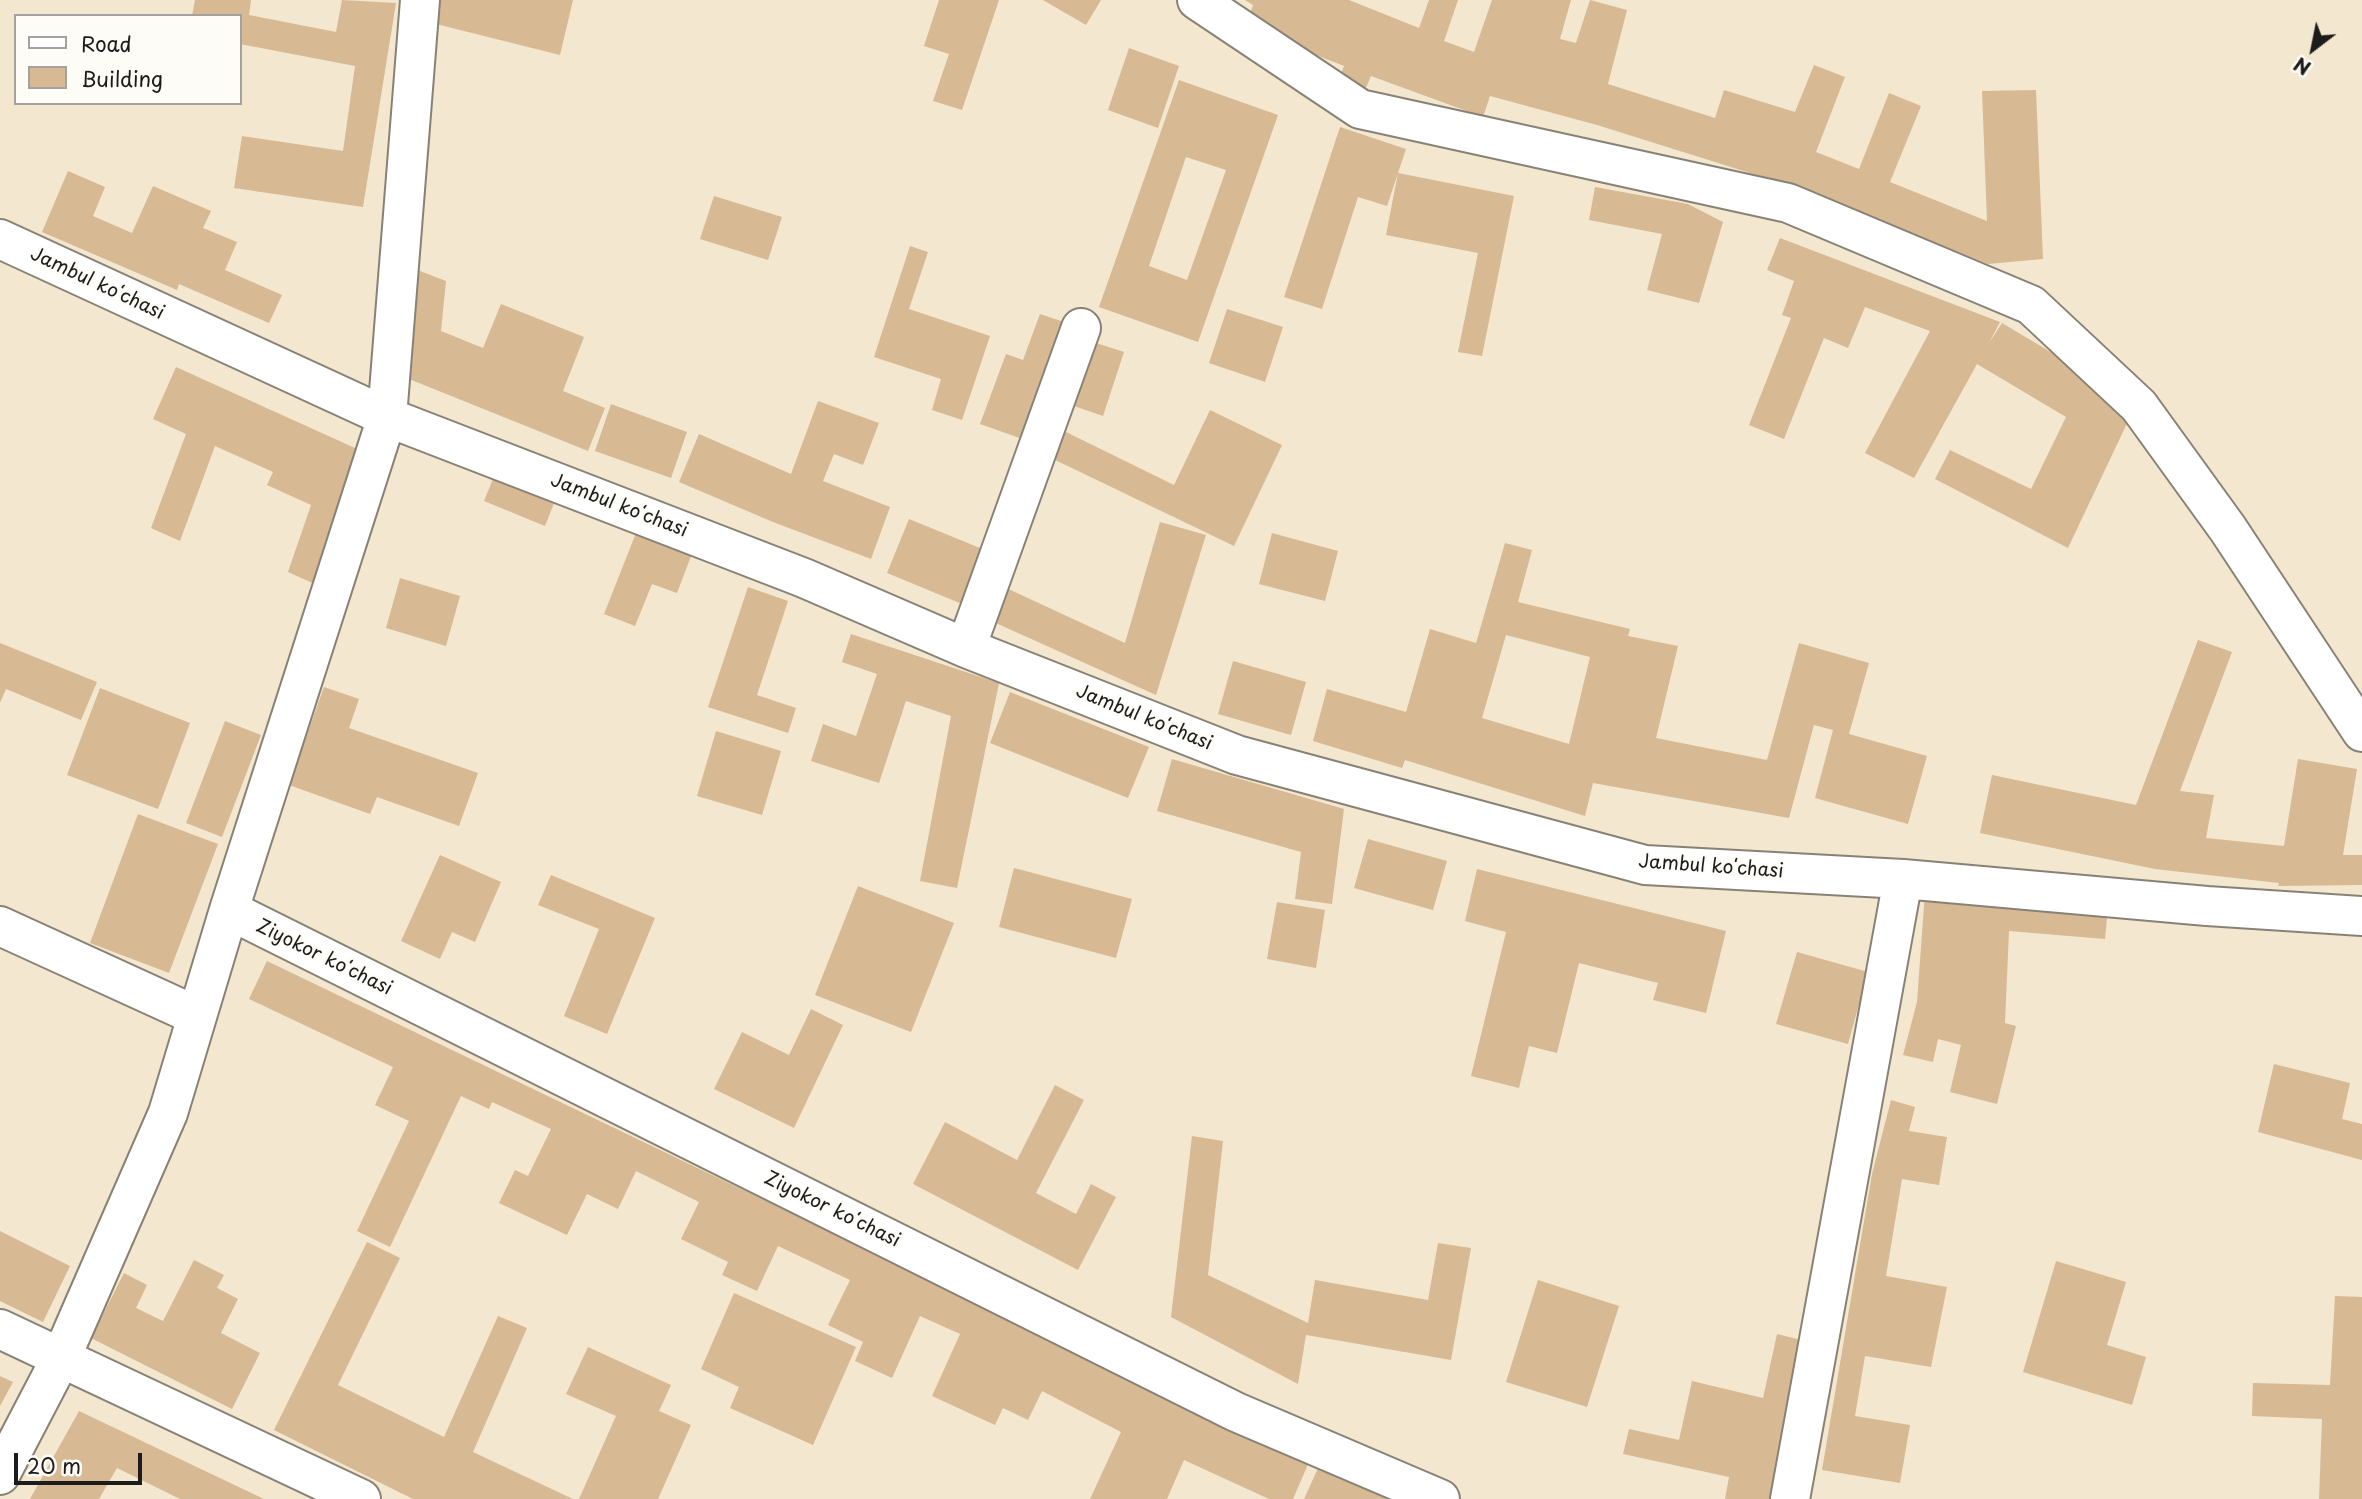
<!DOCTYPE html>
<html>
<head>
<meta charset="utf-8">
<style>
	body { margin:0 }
	#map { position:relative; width:2362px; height:1499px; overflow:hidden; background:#f3e7cf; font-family:"Playpen Sans",sans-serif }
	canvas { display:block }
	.legend { position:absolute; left:14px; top:14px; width:228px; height:91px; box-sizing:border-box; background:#fdfcf7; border:2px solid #a3a29f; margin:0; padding:9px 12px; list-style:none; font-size:21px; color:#1c1c1c }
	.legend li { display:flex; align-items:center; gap:14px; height:35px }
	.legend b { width:35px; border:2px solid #a3a29f }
	.north { position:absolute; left:2278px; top:14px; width:70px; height:70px; -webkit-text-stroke:5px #fdfcf7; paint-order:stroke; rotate:212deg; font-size:19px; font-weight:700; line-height:28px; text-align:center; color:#1c1c1c }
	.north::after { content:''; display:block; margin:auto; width:24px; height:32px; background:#1c1c1c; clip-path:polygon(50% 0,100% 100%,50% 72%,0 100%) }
	.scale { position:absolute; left:14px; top:1453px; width:128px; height:32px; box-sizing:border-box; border:4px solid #1c1c1c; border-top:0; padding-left:9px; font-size:21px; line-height:24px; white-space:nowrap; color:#1c1c1c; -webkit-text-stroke:5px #fdfcf7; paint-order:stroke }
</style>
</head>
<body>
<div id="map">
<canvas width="2362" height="1499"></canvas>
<ul class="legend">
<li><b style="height:9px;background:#fff"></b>Road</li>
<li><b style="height:19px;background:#d7b993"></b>Building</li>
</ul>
<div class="north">N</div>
<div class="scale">20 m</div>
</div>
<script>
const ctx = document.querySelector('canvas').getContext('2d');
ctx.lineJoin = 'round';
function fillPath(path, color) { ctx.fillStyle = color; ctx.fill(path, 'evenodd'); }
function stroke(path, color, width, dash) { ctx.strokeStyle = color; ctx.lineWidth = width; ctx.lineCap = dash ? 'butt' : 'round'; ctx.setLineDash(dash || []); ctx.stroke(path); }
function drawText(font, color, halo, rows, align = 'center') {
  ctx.font = font + ' "Playpen Sans",sans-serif'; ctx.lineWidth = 5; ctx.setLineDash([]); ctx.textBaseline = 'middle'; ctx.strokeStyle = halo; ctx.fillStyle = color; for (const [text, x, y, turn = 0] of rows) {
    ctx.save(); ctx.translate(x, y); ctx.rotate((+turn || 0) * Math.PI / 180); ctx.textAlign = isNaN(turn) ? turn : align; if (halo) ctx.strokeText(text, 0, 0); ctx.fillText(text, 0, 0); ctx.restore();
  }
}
const building = new Path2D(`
	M195 0H251L249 15 336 32 342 0 396 3 363 207 234 188 242 136 343 151 355 66 240 44V16H192Z
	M433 0H573L560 55 428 22Z
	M939 0H999L962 110 933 101 949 54 924 46Z
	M1043 0H1101L1086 25Z
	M1245 0H1349L1419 28 1429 0H1458L1444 41 1474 52 1492 0H1571L1560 39 1576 43 1590 0 1627 10 1608 84 1715 118 1724 90 1795 112 1814 65 1845 77 1816 152 1859 169 1889 93 1921 106 1890 182 1987 221 1982 91 2036 90 2043 259 1988 264 1801 189 1597 125 1490 96 1483 117 1371 76 1365 90 1339 80 1344 66 1245 27 1253 5Z
	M1129 48 1179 66 1158 128 1108 110Z
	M1179 80 1278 115 1198 342 1099 307ZM1186 157 1226 170 1187 280 1149 266Z
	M1340 127 1406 149 1398 173 1514 196 1482 356 1458 352 1478 253 1386 235 1398 173 1387 206 1358 197 1322 309 1284 297Z
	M68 171 105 187 93 216 132 233 153 186 211 211 203 228 237 242 225 270 282 295 269 323 179 284 177 290 42 232Z
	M1595 187 1688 204 1723 222 1699 303 1647 290 1662 234 1589 220Z
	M714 196 782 217 768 260 700 239Z
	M1780 238 2000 322 1989 343 2002 323 2091 376 2130 417 2068 548 1935 479 1950 450 2031 489 2066 417 1977 364 1914 478 1865 453 1930 331 1865 307 1848 348 1824 338 1784 439 1749 425 1791 318 1782 315 1794 281 1767 270Z
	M910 246 928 252 909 309 990 336 962 420 932 410 941 379 874 357Z
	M412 268 446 281 441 331 483 348 501 304 584 337 563 391 605 408 588 451 404 377Z
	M1227 309 1283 327 1265 382 1209 363Z
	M1040 314 1070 324 1028 441 980 424 1006 354 1023 360Z
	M1090 341 1124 352 1103 416 1068 404Z
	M176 367 366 453 319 586 288 572 311 505 267 485 273 472 215 446 180 541 151 528 186 434 153 419Z
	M818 401 879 423 863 465 834 454 823 481 890 507 871 559 773 522 679 482 699 434 791 474Z
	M611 404 687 432 671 478 595 451Z
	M1210 410 1282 445 1234 546 1051 458 1064 431 1174 485Z
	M497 469 558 493 545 526 484 501Z
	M909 519 985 550 962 604 887 573Z
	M1160 522 1206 535 1156 695 989 620 1004 587 1125 643Z
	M638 528 693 551 677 593 652 584 635 626 604 614Z
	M1272 533 1338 551 1325 601 1259 584Z
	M1505 543 1532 550 1518 602 1630 629 1628 636 1678 646 1656 738 1767 760 1799 643 1869 663 1849 734 1927 756 1908 824 1815 798 1833 730 1814 725 1789 818 1593 783 1585 816 1405 760 1402 768 1313 741 1327 689 1406 712 1430 629 1476 643ZM1506 635 1590 657 1569 744 1482 718Z
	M400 578 460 596 446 646 386 628Z
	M748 587 788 601 757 695 796 708 788 733 708 707Z
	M851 634 999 683 957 888 920 881 951 716 906 701 879 783 811 761 823 724 856 736 877 674 842 662Z
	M2198 640 2232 652 2180 791 2214 795 2206 838 2284 846 2298 759 2357 769 2343 855H2362V885L2278 886 2279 883 2155 869 1980 833 1992 775 2136 805Z
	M0 643 97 682 81 720 6 689 0 703Z
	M1233 661 1306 682 1291 735 1218 714Z
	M324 687 359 699 349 728 478 773 459 826 377 797 370 814 289 785Z
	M100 688 190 723 158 809 67 775Z
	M1010 692 1149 747 1128 798 990 743Z
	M225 721 261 735 222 837 186 823Z
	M716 731 781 751 762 815 697 796Z
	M1172 759 1344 809 1332 904 1295 899 1301 852 1157 811Z
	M138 814 218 844 169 973 90 943Z
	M1368 839 1447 861 1433 910 1354 888Z
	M440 855 501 882 475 942 452 932 440 959 401 941Z
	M1014 868 1132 899 1116 958 999 927Z
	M1477 869 1726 931 1706 1013 1653 1000 1658 983 1579 963 1557 1053 1529 1046 1519 1088 1471 1076 1506 932 1465 921Z
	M551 875 655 918 607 1034 564 1016 599 929 538 905Z
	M858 886 954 923 911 1032 815 995Z
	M1925 892 2108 907 2105 939 2009 931 2005 1023 2016 1026 1997 1104 1950 1092 1961 1045 1938 1039 1933 1062 1903 1055 1917 1002Z
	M1277 902 1325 910 1316 968 1267 959Z
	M1797 952 1868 972 1848 1044 1776 1024Z
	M267 961 1309 1462 1293 1499H1269L1184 1460 1167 1499H1090L1121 1432 1042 1391 1028 1420 1003 1408 995 1425 932 1396 960 1334 920 1316 892 1378 855 1361 863 1342 828 1325 850 1280 778 1246 757 1291 722 1275 728 1262 681 1239 699 1202 636 1171 618 1209 587 1194 567 1235 499 1203 515 1170 528 1176 551 1129 492 1102 489 1109 461 1096 390 1247 357 1231 409 1121 375 1105 393 1067 249 999Z
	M811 1009 843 1025 794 1128 714 1089 742 1032 789 1055Z
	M2274 1064 2350 1083 2342 1119 2362 1124V1160L2258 1132Z
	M1055 1085 1084 1100 1036 1193 1076 1214 1091 1184 1116 1197 1078 1270 913 1184 945 1122 1017 1160Z
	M1891 1100 1915 1107 1909 1131 1947 1137 1939 1185 1902 1179 1886 1276 1947 1287 1931 1367 1865 1356 1855 1416 1910 1425 1900 1483 1822 1470 1872 1174Z
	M1192 1136 1223 1141 1208 1275 1308 1323 1315 1280 1428 1300 1438 1243 1471 1248 1451 1360 1306 1335 1298 1384 1171 1317Z
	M0 1231 70 1266 43 1322 0 1301Z
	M367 1242 400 1258 338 1385 444 1437 498 1316 527 1328 473 1452 573 1499H413L274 1430Z
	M194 1260 224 1275 217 1288 238 1299 221 1333 260 1353 232 1409 91 1338 124 1273 147 1285 136 1308 163 1321Z
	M2056 1261 2126 1282 2107 1345 2146 1357 2132 1405 2023 1372Z
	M1538 1280 1619 1306 1587 1407 1506 1382Z
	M734 1293 856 1347 813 1445 730 1408 739 1387 701 1369Z
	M2335 1296 2362 1297V1499H2319L2322 1419 2252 1416 2253 1383 2330 1385Z
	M1777 1334 1805 1341 1770 1499H1725L1729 1477 1623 1454 1629 1429 1679 1440 1692 1381 1763 1398Z
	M588 1347 671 1385 659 1411 691 1425 658 1499H579L616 1416 566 1394Z
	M0 1376 13 1382 0 1406Z
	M79 1411 264 1499H180L117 1468 99 1499H30Z
	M1319 1466 1392 1499H1304Z`);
const minor = new Path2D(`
	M1197 0 1360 109 1788 203 2031 305 2139 406 2228 529 2362 732
	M0 239 387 417 804 578 966 648 1237 755 1645 865 1903 879 2207 906 2362 916
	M966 648 1081 328
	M229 910 1236 1412 1440 1499
	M0 926 197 1016
	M0 1329 361 1499
	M0 1475 61 1358 168 1113 229 910 387 417 420 0
	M1790 1499 1903 879`);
const streetNames = [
	["Jambul koʻchasi",97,284,25],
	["Jambul koʻchasi",619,506,21],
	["Jambul koʻchasi",1144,718,22],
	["Jambul koʻchasi",1711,867,4],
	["Ziyokor koʻchasi",324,958,26],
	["Ziyokor koʻchasi",832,1210,26]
];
fillPath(building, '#d7b993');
stroke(minor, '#888276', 42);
stroke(minor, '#fff', 38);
drawText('19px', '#1c1c1c', '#fdfcf7', streetNames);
</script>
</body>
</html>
